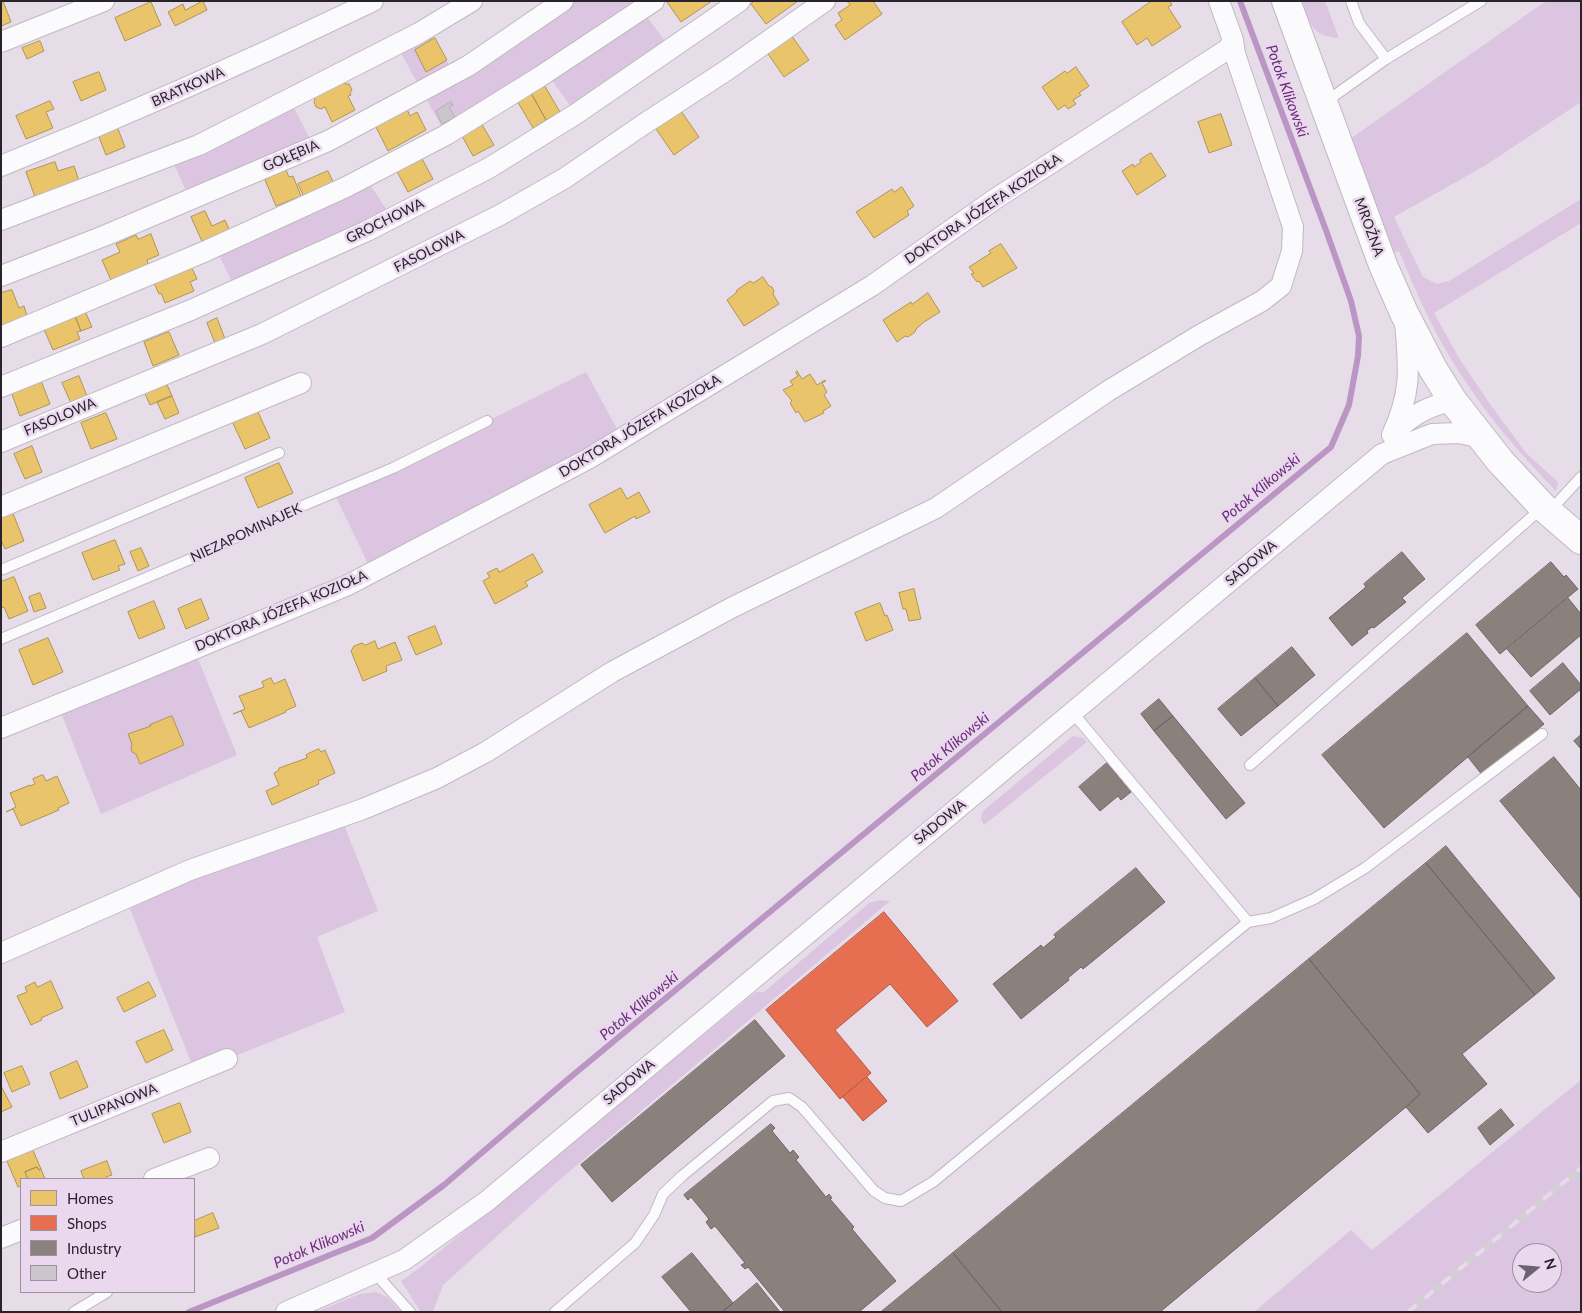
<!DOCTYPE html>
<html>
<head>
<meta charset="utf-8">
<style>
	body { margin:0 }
	#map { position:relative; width:1582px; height:1313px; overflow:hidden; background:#e6dde9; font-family:Lato,sans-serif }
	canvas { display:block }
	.frame { position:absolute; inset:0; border:2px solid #29232b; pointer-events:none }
	.legend { position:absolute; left:20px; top:1178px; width:175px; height:115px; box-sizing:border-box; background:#ead8ee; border:1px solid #9d90a0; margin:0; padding:6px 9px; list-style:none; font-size:15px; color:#29232b }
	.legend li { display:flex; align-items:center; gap:10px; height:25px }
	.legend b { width:25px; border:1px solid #9d90a0 }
	.north { position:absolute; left:1512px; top:1243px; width:50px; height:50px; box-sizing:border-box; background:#ead8ee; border:1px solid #9d90a0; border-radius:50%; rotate:73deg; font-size:14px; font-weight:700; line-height:20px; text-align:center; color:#29232b }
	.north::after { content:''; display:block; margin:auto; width:18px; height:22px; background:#6b646e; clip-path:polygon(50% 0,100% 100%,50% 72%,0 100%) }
</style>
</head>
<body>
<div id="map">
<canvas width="1582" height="1313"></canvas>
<div class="frame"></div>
<ul class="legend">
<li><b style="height:14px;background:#e9c46a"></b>Homes</li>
<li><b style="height:14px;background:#e76f51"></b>Shops</li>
<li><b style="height:14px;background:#8a817c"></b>Industry</li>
<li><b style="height:14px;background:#ccc5ce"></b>Other</li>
</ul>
<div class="north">N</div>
</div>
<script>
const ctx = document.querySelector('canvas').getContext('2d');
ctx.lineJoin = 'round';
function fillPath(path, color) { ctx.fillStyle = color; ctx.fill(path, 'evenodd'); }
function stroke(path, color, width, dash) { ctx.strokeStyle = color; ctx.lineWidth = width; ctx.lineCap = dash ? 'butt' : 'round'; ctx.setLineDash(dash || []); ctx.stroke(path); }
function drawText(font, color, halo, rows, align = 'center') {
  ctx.font = font + ' Lato,sans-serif'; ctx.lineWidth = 5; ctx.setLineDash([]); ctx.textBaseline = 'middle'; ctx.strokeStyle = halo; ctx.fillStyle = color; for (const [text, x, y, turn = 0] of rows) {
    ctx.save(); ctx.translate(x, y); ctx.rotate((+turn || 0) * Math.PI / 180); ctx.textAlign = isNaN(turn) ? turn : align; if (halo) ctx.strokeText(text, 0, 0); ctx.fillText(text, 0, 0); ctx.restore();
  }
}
const green = new Path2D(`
	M563 1H635L671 49 576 114 546 72 446 135 396 44 427 28 454 73Z
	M1302 1H1325L1339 38C1312 37 1310 23 1302 1Z
	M1546 1H1581V102L1486 165 1394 217 1423 277 1437 284 1449 281 1581 199V223L1434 313 1459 358 1492 407 1527 454 1558 482 1556 491C1521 455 1488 417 1461 375 1436 337 1416 293 1399 251L1392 253 1350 139Z
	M289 98 314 147 190 199 170 156Z
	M365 177 392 218 236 290 215 247Z
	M586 372 622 438 372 572 334 493 393 468Z
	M194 649 237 755 101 814 58 705Z
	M1073 736 1083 738 1087 742 984 825 981 819 982 812Z
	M341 817 378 911 317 937 345 1012 195 1072 126 899Z
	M880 900 890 901 557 1182 443 1285 433 1312H421L401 1281 418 1269 756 992H764L869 903Z
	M1581 1080V1312H1254L1351 1230 1372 1250ZM1522 1253H1552V1283H1522Z
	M376 1292 387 1297 401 1312H316L360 1294Z`);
const homes = new Path2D(`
	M1 1H3L11 22 1 26Z
	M203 1 207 10 175 26 168 12 183 4 185 10Z
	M668 1H712L681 22 667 2Z
	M755 1H798L766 24 751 4Z
	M847 1H873L882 14 845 40 835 25 842 20 838 13 850 5Z
	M1152 1H1170L1172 5 1168 7 1181 27 1152 46 1147 38 1137 45 1122 22Z
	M151 2 161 25 125 41 115 18Z
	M791 35 809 60 784 77 766 51Z
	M435 38 447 60 426 72 415 50Z
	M40 41 44 51 27 59 22 48Z
	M1076 67 1089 86 1079 93 1081 95 1073 100 1076 104 1068 109 1065 105 1058 110 1042 87 1065 71 1067 73Z
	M99 72 106 90 81 101 73 82Z
	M344 81 345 84H349L352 90 350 93 351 95 348 96 355 110 332 122 325 107 321 109 316 107 314 102 315 99 314 96Z
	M543 83 560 112 546 120 530 91Z
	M530 91 546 120 533 128 516 99Z
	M50 101 54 109 46 112 53 128 26 139 16 116Z
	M407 109 410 116 417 112 426 130 388 151 375 125Z
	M681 111 699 137 674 155 656 129Z
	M1221 114 1232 145 1209 153 1198 122Z
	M481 123 494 145 473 156 461 134Z
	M118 129 125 147 106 155 99 137Z
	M1151 153 1166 176 1137 195 1122 171 1133 164 1134 167 1141 162 1140 160Z
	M420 155 433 179 408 192 395 168Z
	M55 162 58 171 74 166 79 181 35 197 26 172Z
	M286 170 289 177 293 176 301 196 276 206 265 180Z
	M328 171 335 186 305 199 298 184Z
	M902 187 914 206 907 211 909 215 874 238 856 212 892 189 894 192Z
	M205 211 212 226 225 220 232 236 205 248 191 217Z
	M151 234 159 255 147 260 148 264 111 280 102 260 120 252 116 244 136 235 138 239Z
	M1001 244 1017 268 983 287 979 281 977 282 971 274 974 273 969 267 991 253 989 251Z
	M190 264 197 279 190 282 194 291 165 303 161 293 159 294 153 281Z
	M763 277 769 286 772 287 774 291 773 294 779 304 744 326 727 300 736 293 737 290 750 281 753 283Z
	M12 290 19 308 24 306 27 316 1 326V293Z
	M928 293 940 312 924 322 916 329 915 332 908 337 905 336 897 342 883 320 911 302 912 304Z
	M85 311 92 327 81 331 75 315Z
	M74 314 81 331 77 332 80 339 53 350 43 327Z
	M217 318 225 339 215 343 207 323Z
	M169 332 179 355 153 366 144 342Z
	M797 371 802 379 810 374 817 385 825 380 826 381 822 383 827 392 824 395 831 406 823 411 824 413 805 422 798 411 796 413 790 403 792 401 783 390 793 385 790 381 798 376 796 373Z
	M79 376 87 396 71 403 62 383Z
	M40 378 50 404 20 416 10 389Z
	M165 380 172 396 150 405 143 389Z
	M172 396 179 413 165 419 157 402Z
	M256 408 270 438 245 449 231 419Z
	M106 413 117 439 91 449 81 423Z
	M32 446 42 472 25 479 14 454Z
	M279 463 293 493 258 508 245 478Z
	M621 488 627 499 639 492 650 512 636 519 635 516 605 533 589 505Z
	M12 511 24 541 5 549 1 540V516Z
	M115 540 125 564 118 566 120 570 93 580 82 553Z
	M141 548 149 566 138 571 130 552Z
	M533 554 543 572 525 582 528 586 495 604 483 581 490 577 487 573 497 568 499 572Z
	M14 577 28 611 9 619 4 607 1 608V582Z
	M914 589 921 619 909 621 906 609H903L899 593Z
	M40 593 46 608 34 612 29 597Z
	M201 599 209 619 186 629 178 609Z
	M154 601 165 628 139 639 128 612Z
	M880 603 885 616 887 615 893 630 866 641 855 613Z
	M435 626 442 644 416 655 408 637Z
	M48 638 63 672 33 685 19 650Z
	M375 641 378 649 395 642 402 660 386 666 387 671 363 681 351 651 354 646 362 643 365 645Z
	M271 678 274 684 285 679 296 706 285 711 286 712 249 728 241 711 233 714 245 709 239 696 264 687 262 682Z
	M172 716 184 745 140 764 136 754 132 752 131 748 132 744 128 734 151 726 150 725Z
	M319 749 321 752 325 750 335 773 318 781 319 784 272 805 266 791 279 785 274 773 279 770V768L307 758 306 755Z
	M43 775 46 781 57 776 69 803 58 808 59 810 21 826 13 809 6 812 16 807 10 793 30 785V786L35 784 33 779Z
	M51 981 63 1008 41 1018 42 1020 31 1025 17 996 27 992 25 987 35 982 37 987Z
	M149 982 156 996 124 1012 117 998Z
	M164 1030 173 1050 146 1063 136 1042Z
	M77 1061 88 1087 60 1099 50 1073Z
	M22 1066 30 1084 12 1092 4 1073Z
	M1 1086 12 1107 1 1112Z
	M180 1103 191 1132 164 1143 152 1114Z
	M32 1148 41 1169 39 1170 37 1167 25 1172 28 1179H21V1186L18 1187 6 1159Z
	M107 1161 112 1175 106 1177 107 1179H84L81 1171Z
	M37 1167 39 1170 41 1169 45 1179H28L25 1172Z
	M213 1213 219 1228 195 1237 194 1221Z`);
const shops = new Path2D(`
	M884 912 958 1001 927 1027 890 984 835 1030 871 1073 840 1099 766 1010Z
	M867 1077 887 1101 863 1121 843 1097Z`);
const industry = new Path2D(`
	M1402 552 1425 579 1402 598 1406 602 1374 628 1372 627 1367 631 1368 633 1352 646 1329 618 1366 587 1364 584Z
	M1551 562 1564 577 1566 575 1578 589 1500 654 1476 625Z
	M1568 598 1581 614V635L1531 677 1507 649Z
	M1467 633 1528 706 1384 828 1322 755Z
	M1292 647 1315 675 1278 706 1255 678Z
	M1563 663 1581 685V689L1550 715 1530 691Z
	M1255 678 1278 706 1241 736 1218 709Z
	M1159 699 1173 716 1154 731 1141 714Z
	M1528 706 1544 724 1483 776 1468 757Z
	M1173 716 1245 803 1226 819 1154 731Z
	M1581 735V749L1574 741Z
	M1554 757 1581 790V899L1500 801Z
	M1107 763 1131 792 1121 800 1118 796 1100 811 1079 787Z
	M1446 846 1555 978 1535 995 1426 863Z
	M1426 863 1535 995 1462 1054 1487 1084 1428 1133 1406 1107 1420 1094 1309 959Z
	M1136 868 1165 902 1083 969 1081 967 1068 978 1069 980 1021 1019 993 984 1041 945 1043 948 1056 937 1054 935Z
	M1309 959 1420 1094 1406 1107 1160 1312H1002L953 1253Z
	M755 1020 785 1056 612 1202 581 1165Z
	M1501 1109 1514 1125 1490 1145 1478 1128Z
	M771 1124 775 1128 772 1131 790 1153 793 1150 799 1157 796 1160 826 1197 829 1194 832 1198 830 1199 854 1227 852 1229 896 1281 859 1312H785L748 1267 745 1269 741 1265 745 1263 715 1226 711 1229 706 1222 709 1219 691 1197 688 1200 684 1195Z
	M692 1253 733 1303 722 1312H691L662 1277Z
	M953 1253 1002 1312H881Z
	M757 1283 780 1312H722L733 1303Z`);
const stream = new Path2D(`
	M189 1312 372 1238 444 1185 567 1080 1331 447 1349 405 1358 356 1359 336 1351 301 1327 233 1240 1`);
const building = new Path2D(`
	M451 102 453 105 449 107 455 117 442 124 436 111Z`);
const lane = new Path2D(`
	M1351 1 1359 23 1386 59 1481 1
	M1324 103 1386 59
	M1549 512 1581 477
	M1 570 279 453
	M1 639 186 561 295 509 393 468 487 421
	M1250 765 1542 508
	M1248 922 1271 918 1314 899 1365 868 1542 734
	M375 1273 410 1312
	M74 1312 107 1292
	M555 1312 635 1243 654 1215 663 1194 682 1176 773 1101 789 1098 802 1107 874 1191 885 1198 901 1201 933 1182 1248 922 1073 713`);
const street = new Path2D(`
	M1 42 104 1
	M1 166C127 115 251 60 373 1
	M1 220 199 145 419 33 472 1
	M1 276 104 236 328 141 468 66 563 1
	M1 337 206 251 346 187 446 135 541 76 654 1
	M1 387 191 310 367 231 489 168 576 114 740 1
	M1396 431C1414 414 1428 406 1453 401
	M1392 435C1412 391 1409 369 1405 322
	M1 442 262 334 500 215 565 178 644 124 727 70 825 1
	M1 507 301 383
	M1 728 129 676 348 585 588 459 873 285 995 199 1228 49 1233 40
	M1 953 190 870 363 809 437 778 486 752 612 672 733 607 936 508 1108 391 1200 335 1262 301 1281 286 1292 251 1293 227 1235 54 1233 40 1219 1
	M1 1152 227 1059
	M154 1179 209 1158
	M1 1238 21 1230
	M286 1312 404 1260 487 1201 1382 454 1432 434 1459 433 1482 438`);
const secondary = new Path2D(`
	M1286 1 1383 265 1404 313 1433 369 1453 401 1500 461 1543 507 1581 540`);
const rail = new Path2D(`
	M1408 1312 1581 1168`);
const streetNames = [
	["BRATKOWA",188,87,-24],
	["GOŁĘBIA",291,156,-23],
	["DOKTORA JÓZEFA KOZIOŁA",983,209,-34],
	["GROCHOWA",385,221,-26],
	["MROŹNA",1369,227,70],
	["FASOLOWA",429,251,-27],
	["FASOLOWA",60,417,-23],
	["DOKTORA JÓZEFA KOZIOŁA",640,426,-31],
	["NIEZAPOMINAJEK",246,533,-25],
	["SADOWA",1251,563,-40],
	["DOKTORA JÓZEFA KOZIOŁA",281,611,-23],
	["SADOWA",940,822,-39],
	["SADOWA",629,1082,-40],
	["TULIPANOWA",114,1105,-22]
];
const waterNames = [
	["Potok Klikowski",1287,91,70],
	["Potok Klikowski",1261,488,-40],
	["Potok Klikowski",950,747,-40],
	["Potok Klikowski",639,1006,-40],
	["Potok Klikowski",319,1245,-23]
];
fillPath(green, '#dcc5e1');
fillPath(homes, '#e9c46a');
stroke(homes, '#af9457', 1);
fillPath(shops, '#e76f51');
stroke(shops, '#ae5846', 1);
fillPath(industry, '#8a817c');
stroke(industry, '#6d6564', 1);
stroke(stream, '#bb95c4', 6);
fillPath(building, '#ccc5ce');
stroke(building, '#b4adb6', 1);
stroke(lane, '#c0b9c2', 12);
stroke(street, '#c0b9c2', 22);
stroke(secondary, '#c0b9c2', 30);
stroke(lane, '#fbfafc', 10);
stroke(street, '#fbfafc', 20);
stroke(secondary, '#fbfafc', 28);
stroke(rail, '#d3d0d4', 5.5);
stroke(rail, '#ead8ee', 4, [11]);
drawText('14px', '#29232b', '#ead8ee', streetNames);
drawText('italic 15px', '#6a2c78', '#ead8ee', waterNames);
</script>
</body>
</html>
